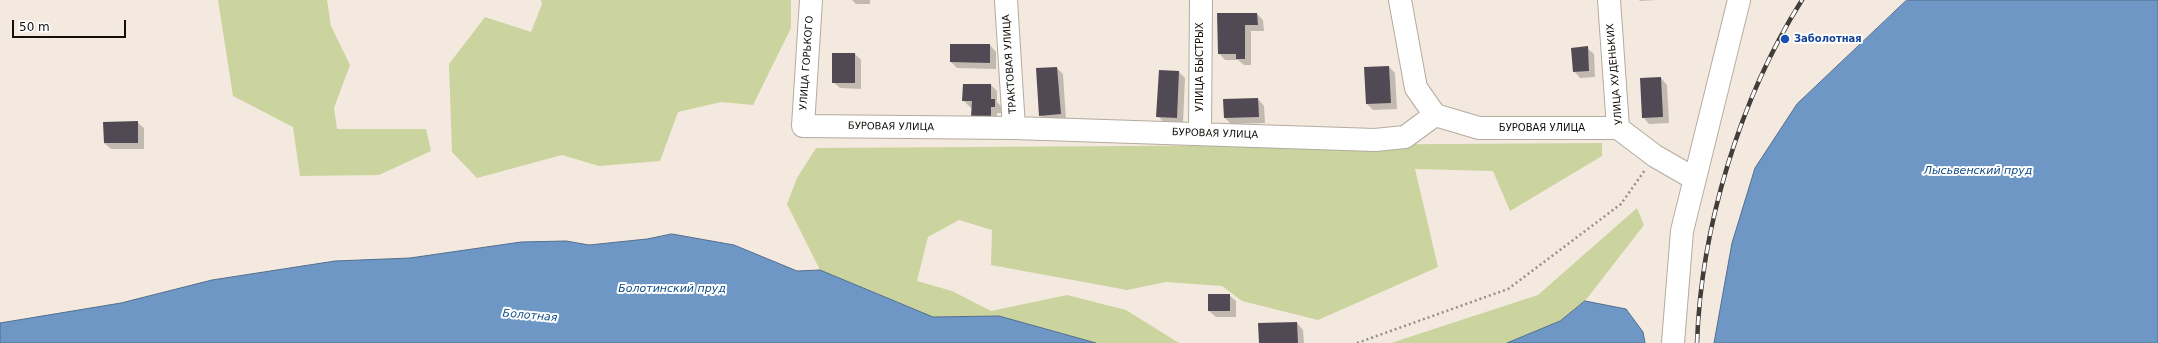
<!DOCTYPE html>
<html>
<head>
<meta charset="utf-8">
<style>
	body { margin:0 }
	#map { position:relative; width:2158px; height:343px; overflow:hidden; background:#f3e9de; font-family:"DejaVu Sans",sans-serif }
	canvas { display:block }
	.scale { position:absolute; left:12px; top:20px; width:114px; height:18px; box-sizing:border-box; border:2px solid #13100c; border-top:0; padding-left:5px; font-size:12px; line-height:14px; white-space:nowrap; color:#13100c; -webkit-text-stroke:3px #fff; paint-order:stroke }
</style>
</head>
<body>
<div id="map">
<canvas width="2158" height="343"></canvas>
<div class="scale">50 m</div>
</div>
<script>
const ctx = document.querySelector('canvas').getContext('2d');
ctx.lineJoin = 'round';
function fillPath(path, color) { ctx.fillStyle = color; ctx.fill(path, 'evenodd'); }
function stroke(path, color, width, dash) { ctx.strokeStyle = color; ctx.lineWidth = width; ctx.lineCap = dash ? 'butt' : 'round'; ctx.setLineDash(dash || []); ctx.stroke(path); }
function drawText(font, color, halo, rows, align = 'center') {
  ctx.font = font + ' "DejaVu Sans",sans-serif'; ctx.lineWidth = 4; ctx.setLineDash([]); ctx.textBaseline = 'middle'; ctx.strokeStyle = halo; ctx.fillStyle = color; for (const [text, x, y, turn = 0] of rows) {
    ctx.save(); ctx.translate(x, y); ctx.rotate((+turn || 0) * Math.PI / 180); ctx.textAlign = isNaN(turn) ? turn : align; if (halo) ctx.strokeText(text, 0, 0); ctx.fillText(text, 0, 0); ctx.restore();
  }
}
const green = new Path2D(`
	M218 0H327L331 26 350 65 334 108 337 129H426L431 151 379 175 300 176 293 127 233 96Z
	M541 0H791V28L753 105 721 102 678 112 660 161 599 166 562 155 477 178 452 152 449 64 485 17 531 32 542 4Z
	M1602 143V156L1510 211 1493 171 1415 169 1438 267 1318 320 1242 301 1222 286 1166 282 1127 290 991 265 992 230 959 220 928 237 917 281 952 291 991 311 1067 295 1126 310 1179 343H1096L999 316 933 317 820 270 787 204 797 178 816 148Z
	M1637 208 1644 225 1585 301 1560 321 1507 343H1391L1538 295Z`);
const water = new Path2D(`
	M1907 0H2158V343H1714L1732 243 1755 168 1797 104Z
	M672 234 734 245 797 271 820 270 933 317 999 316 1096 343H0V323L121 303 212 280 335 261 410 258 521 242 566 241 589 245 647 239Z
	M1585 301 1626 309 1643 332 1645 343H1507L1560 321Z`);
const shadow = new Path2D(`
	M852 0H870V4H856Z
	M1639 0H1656L1640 1Z
	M1218 14H1257L1263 20 1264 31H1251V65H1244L1238 60H1225L1219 53Z
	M951 45H990L996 52V69L957 68 951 62Z
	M1587 48 1594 54 1595 77 1580 78 1574 71Z
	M855 54 861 60V89L840 88 833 82Z
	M1389 67 1395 73 1397 109 1373 110 1367 104Z
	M1057 68 1063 74 1066 120 1047 122 1040 115Z
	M1160 71 1179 72 1185 78 1183 123H1164L1158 116Z
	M1661 78 1667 85 1669 123 1649 124 1643 117Z
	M964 85H991L997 91V102L1001 106V113H997V123L970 107 963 100Z
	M1258 99 1264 106 1265 123 1231 124 1225 118Z
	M137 122 144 128V149H111L104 143Z
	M1229 295 1236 301V317H1216L1209 311Z
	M1297 323 1303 330 1304 343H1260Z`);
const building = new Path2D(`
	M1217 13H1257L1258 25H1245V59H1236V54H1218Z
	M950 44H990V63L950 62Z
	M1588 46 1589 71 1573 72 1571 48Z
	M832 53H855V83H832Z
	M1389 66 1391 103 1366 104 1364 67Z
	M1057 67 1061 114 1039 116 1036 68Z
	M1159 70 1179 71 1177 118 1156 117Z
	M1661 77 1663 117 1642 118 1640 78Z
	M963 84H991V99H995V107H991V117H971L972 101H962Z
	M1258 98 1259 117 1224 118 1223 99Z
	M138 121V143H104L103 122Z
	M1208 294H1230V311H1208Z
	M1297 322 1298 343H1259L1258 323Z`);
const path = new Path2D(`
	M1357 343 1508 289 1621 204 1645 170`);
const minor = new Path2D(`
	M811 0 803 126 1014 128 1375 140 1405 137 1435 115 1479 128H1618
	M1006 0 1014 128
	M1400 0 1416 88 1435 115
	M1609 0 1618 128 1655 156 1695 179
	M1200 133 1201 0
	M1673 343 1682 231 1739 0`);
const rail = new Path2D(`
	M1697 343C1701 227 1740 98 1802 0`);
const markers = [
	[1785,39,5,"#1a4fb4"]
];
const transitNames = [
	["Заболотная",1794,39]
];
const streetNames = [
	["УЛИЦА ГОРЬКОГО",807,63,-86],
	["ТРАКТОВАЯ УЛИЦА",1010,64,-94],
	["УЛИЦА БЫСТРЫХ",1200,67,-90],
	["УЛИЦА ХУДЕНЬКИХ",1615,74,-95],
	["БУРОВАЯ УЛИЦА",891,127,1],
	["БУРОВАЯ УЛИЦА",1542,128],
	["БУРОВАЯ УЛИЦА",1215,134,2]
];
const waterNames = [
	["Лысьвенский пруд",1978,171],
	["Болотинский пруд",672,289],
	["Болотная",530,316,5]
];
fillPath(green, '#cbd49f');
fillPath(water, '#6e97c5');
stroke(water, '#536e8e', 1);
fillPath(shadow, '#0003');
fillPath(building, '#514a54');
stroke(minor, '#b4aba0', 24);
stroke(path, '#968f87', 2.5, [2, 3]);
stroke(minor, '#fff', 22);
stroke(rail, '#423d38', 4.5);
stroke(rail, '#fff', 3, [9]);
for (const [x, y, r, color] of markers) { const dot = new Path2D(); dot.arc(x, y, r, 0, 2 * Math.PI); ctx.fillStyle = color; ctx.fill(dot); stroke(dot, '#fff', 1.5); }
drawText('bold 10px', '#164399', '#fff', transitNames, 'left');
drawText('10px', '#13100c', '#fff', streetNames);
drawText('italic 11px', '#104d86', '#fff', waterNames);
</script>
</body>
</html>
